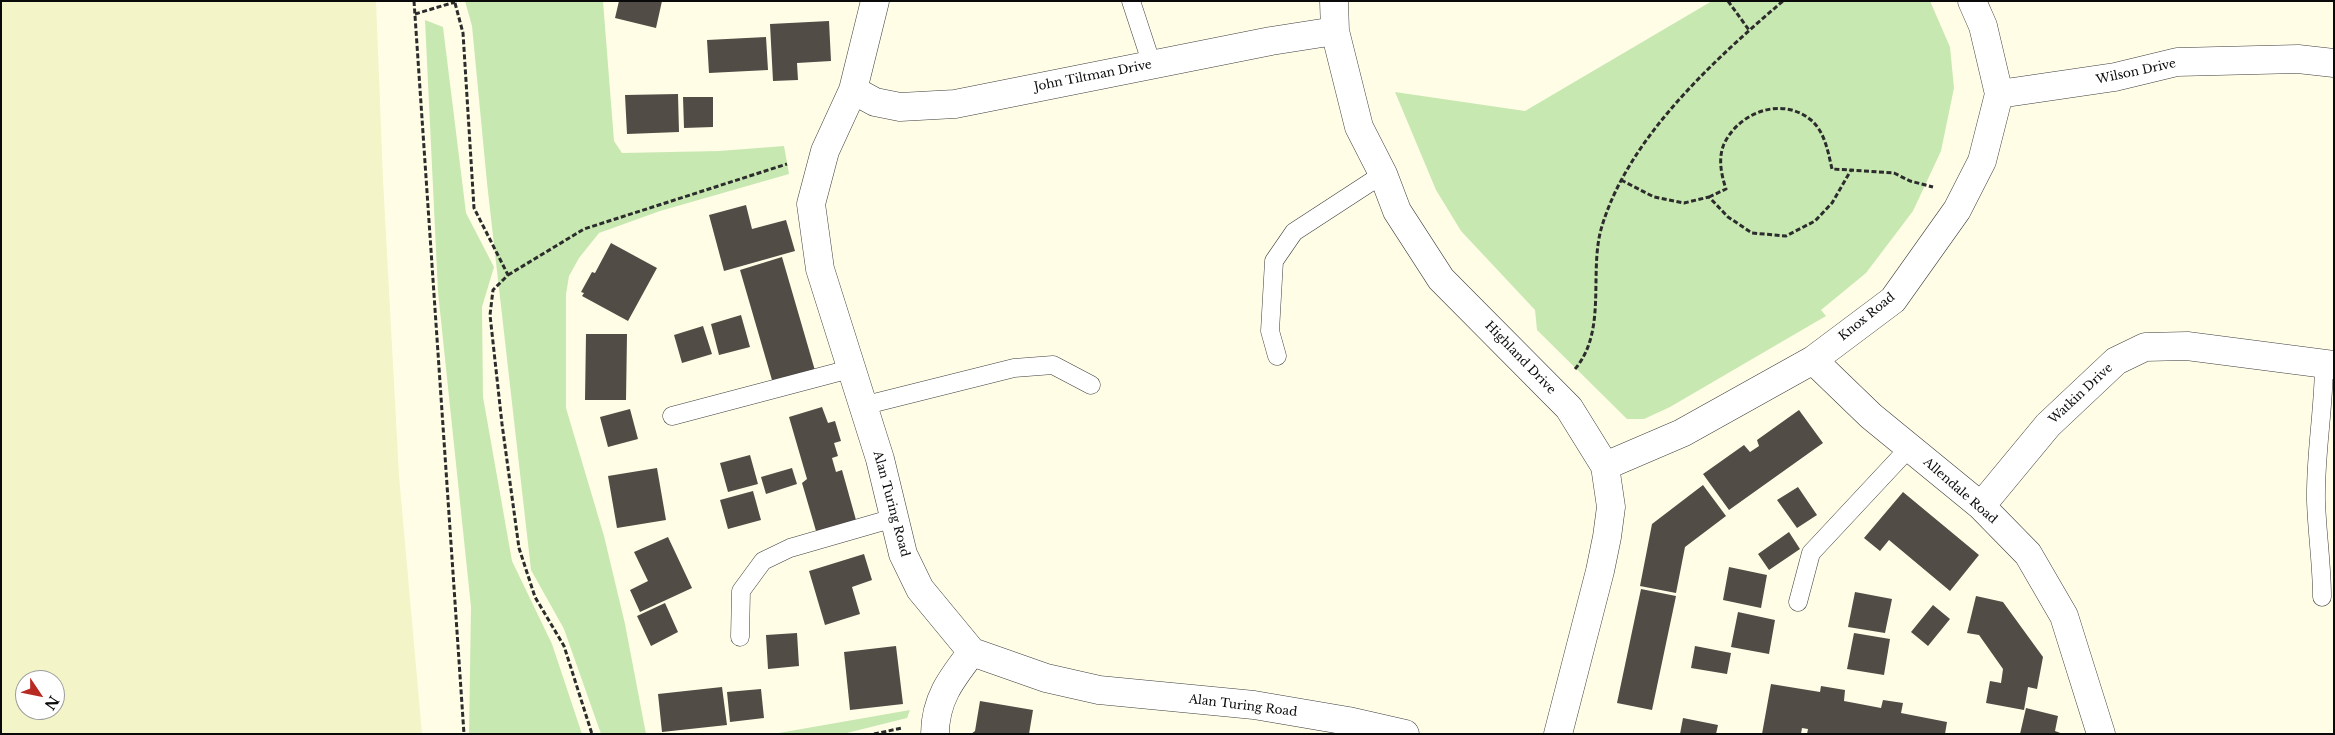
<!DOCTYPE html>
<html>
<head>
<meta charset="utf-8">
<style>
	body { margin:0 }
	#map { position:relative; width:2335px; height:735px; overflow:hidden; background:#fffde6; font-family:"Libre Baskerville",serif }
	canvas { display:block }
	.frame { position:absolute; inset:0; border:2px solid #0a0a0a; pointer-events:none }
	.north { position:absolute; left:15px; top:670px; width:50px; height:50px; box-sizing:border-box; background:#fff; border:1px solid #9d9d9d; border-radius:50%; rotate:124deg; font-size:14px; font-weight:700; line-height:20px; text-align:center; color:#0a0a0a }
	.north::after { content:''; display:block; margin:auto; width:18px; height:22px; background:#b82b23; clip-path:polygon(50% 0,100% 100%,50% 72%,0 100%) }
</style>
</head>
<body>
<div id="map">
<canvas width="2335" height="735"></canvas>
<div class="frame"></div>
<div class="north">N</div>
</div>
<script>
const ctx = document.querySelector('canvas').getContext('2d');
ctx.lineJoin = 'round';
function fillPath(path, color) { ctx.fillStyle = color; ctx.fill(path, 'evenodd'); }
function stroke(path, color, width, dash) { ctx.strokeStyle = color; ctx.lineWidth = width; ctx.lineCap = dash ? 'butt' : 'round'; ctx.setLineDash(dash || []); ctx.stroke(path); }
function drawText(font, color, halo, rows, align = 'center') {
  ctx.font = font + ' "Libre Baskerville",serif'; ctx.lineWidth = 5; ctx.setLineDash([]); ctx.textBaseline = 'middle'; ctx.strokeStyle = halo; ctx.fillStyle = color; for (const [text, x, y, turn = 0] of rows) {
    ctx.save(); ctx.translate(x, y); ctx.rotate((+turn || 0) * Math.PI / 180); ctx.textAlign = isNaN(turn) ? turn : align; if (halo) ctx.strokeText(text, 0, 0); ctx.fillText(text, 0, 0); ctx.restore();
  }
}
const farmland = new Path2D(`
	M1 1H376L383 180 399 476 422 734H1ZM25 680H55V710H25Z`);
const green = new Path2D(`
	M465 1H603L614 141 622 153 719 151 784 146 789 174 660 211 599 233 579 258 569 276 566 294V408L604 536 625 624 646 734H601L564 629 531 570 487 183 472 26Z
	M1712 1H1930L1950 47 1954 88 1941 151 1913 211 1866 273 1821 310 1826 316 1670 407 1644 419H1627L1537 330 1535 310 1461 231 1436 190 1395 92 1525 111Z
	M425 20 443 27 466 213 494 267 482 307 483 397 512 561 552 644 582 734H469L471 607 438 292Z
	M910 710 907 718 843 734H773Z`);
const building = new Path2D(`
	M619 1H662L656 28 615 18Z
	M829 21 831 61 797 63 798 80 773 81 770 24Z
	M766 37 768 70 709 73 707 40Z
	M678 94 679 132 627 134 625 95Z
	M683 97H713V127L684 128Z
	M746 205 752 229 786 220 795 251 724 271 709 215Z
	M611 243 657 268 628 321 582 296 584 293 581 292 592 272 595 273Z
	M782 257 816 374 774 387 740 270Z
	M741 315 750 347 719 355 711 324Z
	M703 326 712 354 682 363 674 335Z
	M586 334H627L626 400H585Z
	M822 407 828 423 835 421 841 441 834 443 838 456 832 458 836 472 842 470 856 520 816 531 802 483 807 479 789 417Z
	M630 409 638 439 608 447 600 417Z
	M1799 410 1823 443 1729 510 1703 474 1744 445 1750 452 1759 446 1757 440Z
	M750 455 758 484 728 492 720 463Z
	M657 468 666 520 617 528 608 476Z
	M792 468 797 484 766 494 761 477Z
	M1703 485 1726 516 1685 547 1676 593 1640 586 1652 524Z
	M1798 487 1817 515 1797 528 1777 500Z
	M753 491 761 520 728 529 720 500Z
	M1903 492 1979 555 1950 591 1889 540 1880 551 1864 538Z
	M1789 532 1800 549 1769 570 1758 554Z
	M668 537 692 588 640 612 630 590 648 581 634 552Z
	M864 554 872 580 852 587 860 614 825 625 809 571Z
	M1729 567 1767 575 1761 608 1723 600Z
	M1641 589 1676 596 1652 710 1617 703Z
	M1855 592 1892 599 1885 633 1848 627Z
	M1976 596 2003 602 2043 657 2037 689 2028 687 2024 710 1986 703 1990 681 2001 683 2003 669 1979 635 1967 633Z
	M665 603 678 632 651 646 637 616Z
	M1933 605 1950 619 1928 646 1911 632Z
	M1738 612 1775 620 1769 654 1731 647Z
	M797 633 799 666 768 669 766 635Z
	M1854 633 1890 639 1884 675 1847 669Z
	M896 646 903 704 850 710 844 652Z
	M1695 646 1731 653 1727 674 1691 668Z
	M1771 684 1820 692 1821 686 1845 690 1844 701 1881 708 1883 700 1903 703 1901 713 1947 722 1945 734H1807L1808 729 1802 728 1801 734H1762Z
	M722 687 727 725 662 732 658 694Z
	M761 689 764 718 730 722 727 692Z
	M980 701 1033 710 1029 734H971L975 731Z
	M2026 708 2058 716 2055 731 2063 734H2020Z
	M1683 718 1718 725 1716 734H1680Z`);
const path = new Path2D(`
	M414 1 464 734
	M1728 1 1749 30
	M455 3 463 33 474 208 508 275 493 290 490 315 502 424 519 548 535 597 564 646 592 734
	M415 14 455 2
	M1621 180 1654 197 1684 203 1709 197 1728 217 1752 233 1786 236 1815 221 1832 203 1851 170 1894 173 1910 181 1933 187
	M1709 197 1726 189C1721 174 1718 158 1724 144 1739 112 1782 96 1811 120 1825 132 1828 152 1832 169L1851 170
	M508 275 584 229 787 164
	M1575 369C1608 330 1588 271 1602 226 1629 137 1714 60 1783 1
	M874 734 902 728`);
const lane = new Path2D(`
	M1131 1 1152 65
	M1277 356 1270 331 1274 261 1294 232 1383 174
	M862 406 1014 368 1053 365 1091 385
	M672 416 850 369
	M2322 597C2322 565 2317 533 2316 501 2315 455 2324 409 2324 363
	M1798 602 1811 553 1909 448
	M740 637 741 591 763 561 790 548 894 518`);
const street = new Path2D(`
	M875 1 853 90 825 151 811 204 820 269 880 459 903 554 920 589 972 652 1046 678 1099 690 1254 705 1348 721 1405 734
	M1334 1 1335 31 1359 127 1383 174 1397 211 1441 279 1569 408 1605 466 1611 507 1607 537 1600 571 1558 734
	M853 90 875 102 900 107 955 104 1271 41 1335 31
	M1999 94 2115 77 2177 62 2298 59 2334 63
	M1813 360 1871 416 1981 506 2028 554 2064 616 2101 734
	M1605 466 1682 433 1813 360 1893 300 1957 210 1982 161 1999 94 1983 26 1972 1
	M1981 506 2048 425 2116 361 2145 347 2187 346 2334 365
	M935 734C935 699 952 678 972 652`);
const streetNames = [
	["Wilson Drive",2136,72,-12],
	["John Tiltman Drive",1093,76,-11],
	["Knox Road",1867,317,-39],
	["Highland Drive",1520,358,46],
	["Watkin Drive",2081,394,-43],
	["Allendale Road",1960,491,41],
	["Alan Turing Road",891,504,75],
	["Alan Turing Road",1243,706,7]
];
fillPath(farmland, '#f3f4c8');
fillPath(green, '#c8e8b2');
fillPath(building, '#524c46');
stroke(lane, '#3d3d3d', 19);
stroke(street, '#3d3d3d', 29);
stroke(path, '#2c2c2c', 3, [5, 2.5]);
stroke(lane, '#fff', 18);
stroke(street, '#fff', 28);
drawText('12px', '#0a0a0a', '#fff', streetNames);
</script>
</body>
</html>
